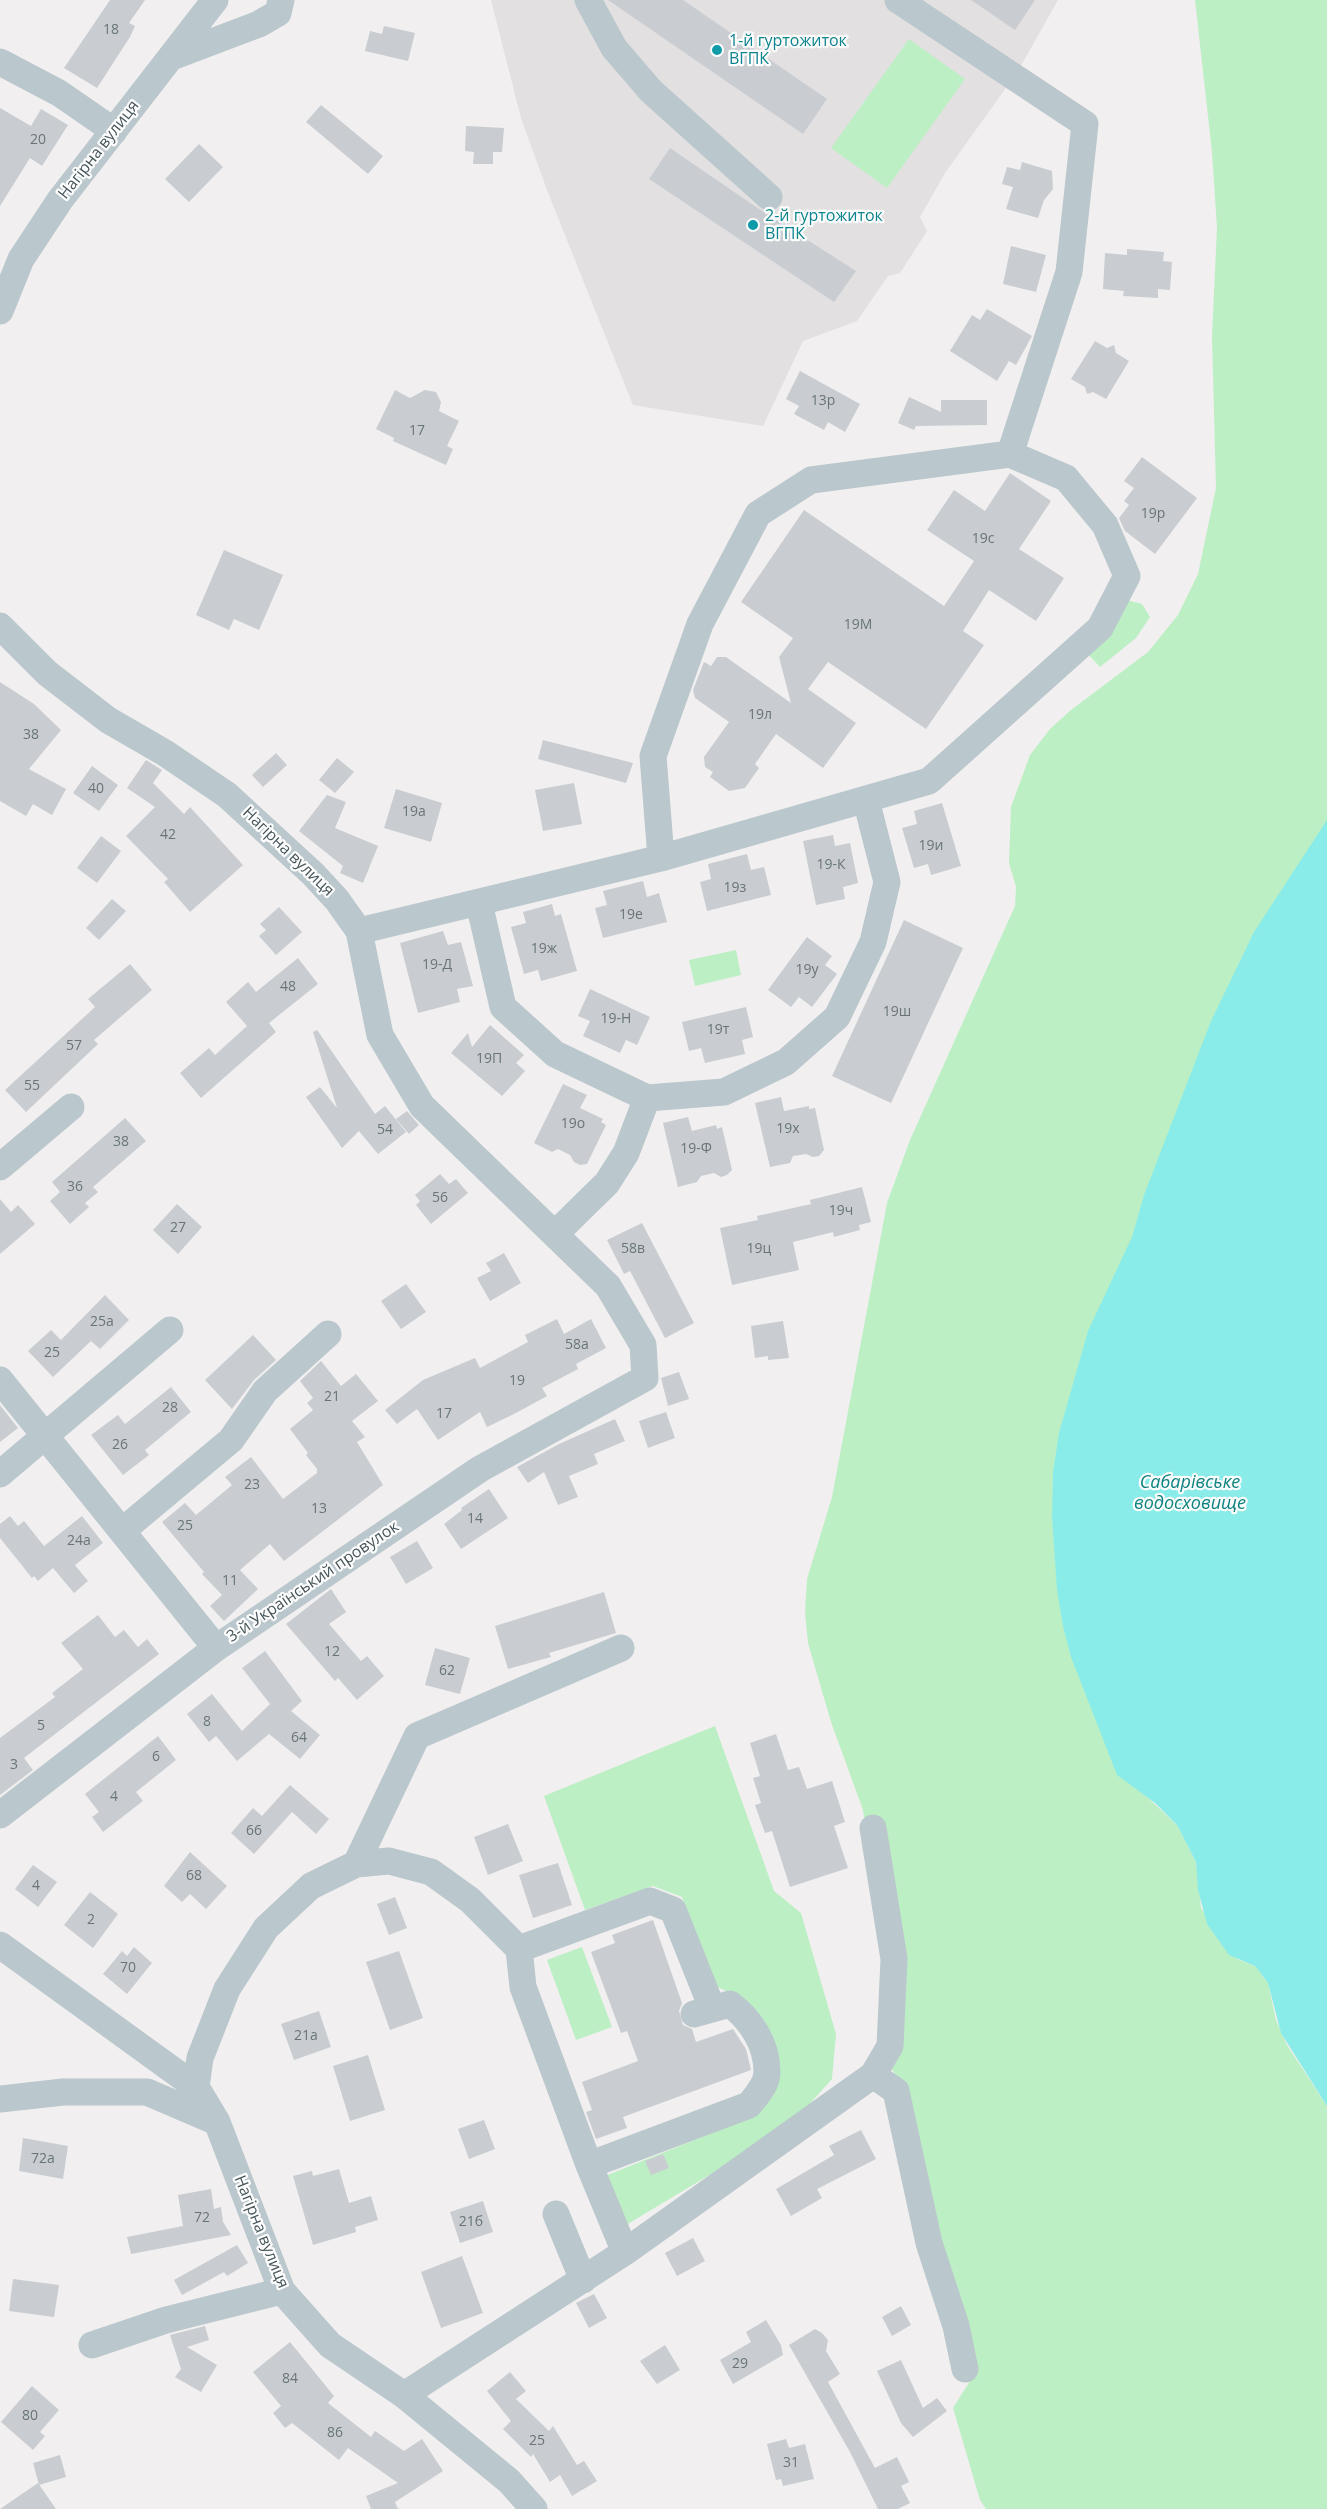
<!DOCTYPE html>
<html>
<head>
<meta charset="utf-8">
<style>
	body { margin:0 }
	canvas { display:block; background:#f1efef }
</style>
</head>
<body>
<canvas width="1327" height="2509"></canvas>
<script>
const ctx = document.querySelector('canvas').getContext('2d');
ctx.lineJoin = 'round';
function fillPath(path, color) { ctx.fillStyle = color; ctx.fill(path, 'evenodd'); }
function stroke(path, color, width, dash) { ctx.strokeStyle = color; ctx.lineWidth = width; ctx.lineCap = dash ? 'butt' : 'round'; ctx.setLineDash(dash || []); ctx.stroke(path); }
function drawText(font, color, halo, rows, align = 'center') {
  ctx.font = font + ' "Open Sans",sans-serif'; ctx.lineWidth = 4.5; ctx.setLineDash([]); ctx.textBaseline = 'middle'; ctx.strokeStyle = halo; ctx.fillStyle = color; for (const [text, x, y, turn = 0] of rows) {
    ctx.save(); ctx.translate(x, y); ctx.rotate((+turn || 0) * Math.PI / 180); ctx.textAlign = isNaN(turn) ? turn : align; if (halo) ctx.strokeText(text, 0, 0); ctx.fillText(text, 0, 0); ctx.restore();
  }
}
const education = new Path2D(`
	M491 0H1058L1018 71 945 173 920 217 927 231 900 273 888 276 857 321 803 341 763 426 633 405 547 190 521 118Z`);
const green = new Path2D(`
	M1195 0H1327V918L1147 1797 1177 1825 1196 1862 1201 1908 1237 1959 1255 1966 1268 1983 1276 2020 1287 2045 1327 2106V2509H986L980 2500 953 2408 970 2381 967 2331 896 2075 883 2057 888 1972 863 1810 831 1722 808 1643 805 1612 807 1579 832 1497 887 1203 910 1140 1015 906 1016 887 1009 863 1011 807 1030 755 1050 729 1071 710 1148 652 1178 615 1198 574 1216 488 1212 336 1217 228 1212 152Z
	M909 39 965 79 887 188 831 148Z
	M1126 600 1142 604 1150 617 1136 638 1100 667 1086 652Z
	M736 950 741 975 695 986 689 960Z
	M715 1726 774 1891 801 1913 836 2034 832 2079 788 2128 626 2225 605 2176 754 2116 774 2095V2052L726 1991 710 1983 682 1897 653 1886 585 1910 544 1796Z
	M582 1947 612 2027 576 2040 547 1960Z`);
const water = new Path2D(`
	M1327 820V2106L1281 2033 1268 1983 1255 1966 1229 1955 1207 1924 1198 1890 1196 1862 1177 1825 1155 1803 1117 1775 1071 1657 1063 1626 1057 1590 1052 1517 1053 1472 1059 1433 1088 1331 1132 1237 1144 1195 1211 1021 1254 932Z`);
const building = new Path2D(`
	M110 0H145L129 23 135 26 130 37 97 88 64 68Z
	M608 0H683L827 99 803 134Z
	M971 0H1035L1015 30Z
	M384 26 415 33 408 61 365 51 370 31 382 34Z
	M321 105 383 156 368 174 306 122Z
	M0 108 31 126 41 109 68 125 42 166 30 158 0 206Z
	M466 126 504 128 502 152H493V164H473L474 152 465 151Z
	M199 144 223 167 189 202 165 179Z
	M670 148 759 209 856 271 834 302 649 179Z
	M1022 162 1052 171 1053 189 1044 200 1038 218 1006 209 1013 187 1002 184 1007 167 1020 170Z
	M1011 246 1046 255 1036 292 1003 284Z
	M1127 249 1164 252 1163 261 1172 262 1170 290 1158 289V298L1123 296 1124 291 1103 289 1105 253 1127 255Z
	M987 309 1032 336 1016 365 1009 361 997 381 950 351 972 315 980 320Z
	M1095 341 1107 348 1114 345 1116 353 1129 361 1106 399 1093 392 1087 394 1085 387 1071 379Z
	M800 371 860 404 845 432 828 422 824 430 794 414 799 406 786 399Z
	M395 390 410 398 425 390 436 392 441 402 439 411 459 421 447 446 453 449 446 465 393 441 394 438 376 429Z
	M909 397 941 412V400H987V425L916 426 914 430 898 423Z
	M1142 457 1197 498 1155 554 1125 531 1119 518 1129 505 1124 501 1134 488 1124 481Z
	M1010 473 1051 501 1019 549 1064 578 1036 621 989 590 963 631 984 645 926 729 828 662 808 689 856 723 823 768 776 734 755 764 759 768 745 788 729 791 710 777 713 772 705 767 704 757 729 722 695 698 693 690 704 662 711 666 717 657H726L791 703 779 657 793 638 741 602 804 510 944 606 974 561 927 530 954 490 985 511Z
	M224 550 283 575 259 630 234 619 229 630 196 615Z
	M0 682 34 704 61 730 29 769 66 789 52 815 33 804 26 816 0 801Z
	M543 740 633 763 626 783 538 759Z
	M276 753 287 765 263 787 252 775Z
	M337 758 354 772 335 793 319 780Z
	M146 760 162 770 153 783 184 814 190 807 243 865 190 912 164 882 168 879 126 836 155 807 127 788Z
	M92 766 118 785 99 811 73 793Z
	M574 783 582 824 543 831 535 790Z
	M396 789 442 803 431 842 384 828Z
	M327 795 346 802 335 828 378 846 363 883 340 873 343 866 299 831Z
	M942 803 961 866 931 875 928 864 914 868 902 828 917 824 914 811Z
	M833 835 835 846 850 843 858 883 843 887 845 899 816 905 803 841Z
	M101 836 121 851 97 883 77 868Z
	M747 854 751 870 764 867 771 895 707 911 700 882 711 879 708 864Z
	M643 881 647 897 659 893 667 922 603 938 595 908 607 905 603 891Z
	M112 899 126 911 99 940 86 928Z
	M552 904 555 916 561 914 577 971 541 981 538 970 524 974 511 927 526 923 523 912Z
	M279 907 302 932 276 955 259 936 266 930 260 924Z
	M904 920 963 948 891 1103 832 1076Z
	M443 931 448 945 461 942 473 986 457 989 460 1002 418 1013 400 943Z
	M807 937 832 956 825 965 837 974 812 1007 799 997 791 1007 768 990Z
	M298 958 318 984 269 1023 276 1032 201 1098 180 1073 209 1048 215 1055 247 1026 226 1002 248 982 256 992Z
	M130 964 152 990 94 1040 98 1044 26 1112 5 1090 95 1007 88 999Z
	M590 989 650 1017 637 1045 626 1040 620 1053 583 1036 590 1021 578 1016Z
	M746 1007 753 1037 742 1040 745 1054 705 1063 701 1048 689 1051 682 1022Z
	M490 1025 524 1055 516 1063 525 1071 502 1096 451 1053 468 1033 472 1047Z
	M317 1030 375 1114 385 1106 406 1132 378 1154 359 1131 342 1148 306 1097 320 1087 337 1108 313 1032Z
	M563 1084 587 1095 580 1108 603 1119 601 1122 606 1125 587 1164 580 1165 574 1162 570 1155 558 1149 552 1152 534 1143Z
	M781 1097 784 1111 809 1106V1109L815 1108 824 1150 819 1156 813 1157 806 1154 793 1156 790 1163 770 1167 755 1103Z
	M407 1111 419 1125 409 1134 396 1119Z
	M688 1117 692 1131 716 1125 717 1129 722 1127 732 1170 727 1175 721 1177 714 1173 701 1176 697 1182 678 1187 663 1123Z
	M125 1118 146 1141 93 1187 98 1192 85 1203 89 1207 70 1224 50 1201 60 1192 52 1182Z
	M440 1174 449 1184 456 1179 468 1193 431 1224 416 1205 420 1201 415 1195Z
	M862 1187 871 1222 859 1225 860 1230 834 1237 833 1232 793 1242 799 1270 732 1285 720 1228 758 1220 757 1216 811 1204 810 1200Z
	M0 1199 11 1212 18 1205 35 1224 0 1254Z
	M177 1204 202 1227 178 1254 153 1230Z
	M642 1223 694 1323 665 1338 630 1271 624 1274 607 1240Z
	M504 1253 521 1283 490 1301 477 1278 491 1271 486 1263Z
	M406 1284 426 1312 401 1329 381 1301Z
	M105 1295 129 1320 100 1349 91 1341 53 1377 28 1351 51 1330 61 1340Z
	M557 1319 564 1334 591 1319 606 1348 576 1364 578 1369 542 1388 547 1396 514 1414 487 1427 480 1412 438 1440 417 1409 397 1424 385 1410 423 1380 475 1358 480 1368 528 1342 525 1335Z
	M783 1321 789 1358 768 1360V1356L755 1358 751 1326Z
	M253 1335 276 1360 254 1380 232 1409 205 1380Z
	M321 1361 341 1386 356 1374 378 1401 352 1421 365 1437 357 1442 383 1485 284 1561 270 1544 240 1570 258 1589 224 1621 210 1606 222 1595 202 1574 204 1572 162 1522 185 1503 196 1515 232 1485 225 1477 251 1457 283 1499 317 1473V1469L306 1455 308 1453 290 1429 313 1410 307 1403 313 1398 300 1381Z
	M679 1372 689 1399 668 1406 661 1378Z
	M171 1387 191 1412 145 1450 149 1455 123 1475 91 1435 118 1415 125 1424Z
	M0 1405 18 1428 0 1442Z
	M666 1412 675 1438 648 1448 639 1421Z
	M615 1419 625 1441 594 1454 598 1464 569 1476 578 1497 558 1505 544 1472 528 1483 517 1467 559 1444Z
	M489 1489 508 1518 461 1549 444 1524 462 1510 461 1508Z
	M10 1516 18 1526 24 1521 44 1546 82 1516 103 1543 75 1565 88 1581 74 1593 53 1568 38 1581 34 1576 32 1578 0 1538V1524Z
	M417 1541 433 1568 406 1584 390 1557Z
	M331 1589 346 1612 329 1624 361 1661 367 1656 384 1676 357 1700 338 1678 335 1681 286 1624Z
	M604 1592 616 1633 549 1653 551 1657 508 1669 495 1626Z
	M98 1615 115 1637 124 1630 138 1647 147 1639 159 1654 24 1758 33 1770 0 1795V1738L55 1697 52 1693 83 1669 61 1643Z
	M435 1648 470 1658 460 1694 425 1685Z
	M265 1651 302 1701 291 1711 320 1735 300 1759 269 1734 237 1761 216 1736 209 1742 187 1714 212 1694 242 1731 270 1704 242 1668Z
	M776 1734 788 1770 799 1767 807 1789 832 1781 845 1822 834 1826 848 1868 790 1887 772 1831 765 1833 755 1805 761 1803 753 1778 760 1776 750 1743Z
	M158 1736 176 1760 136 1792 143 1801 103 1832 92 1817 99 1812 85 1794Z
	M290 1785 329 1819 316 1834 292 1812 254 1854 231 1833 253 1808 262 1816Z
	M508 1824 523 1861 488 1875 474 1837Z
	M190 1852 227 1886 206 1909 190 1894 182 1902 164 1886Z
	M558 1863 572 1905 533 1918 519 1875Z
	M33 1865 57 1882 38 1907 15 1889Z
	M90 1892 118 1914 93 1948 64 1925Z
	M395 1897 407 1928 389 1935 377 1904Z
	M653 1920 682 2003 679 2011 683 2025 692 2029 696 2042 733 2029 746 2049 751 2070 623 2117 627 2128 596 2139 586 2112 592 2110 582 2082 638 2061 627 2031 621 2033 591 1952 615 1943 612 1935Z
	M134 1947 152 1963 127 1994 103 1974 122 1951 127 1956Z
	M399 1951 423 2018 390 2030 366 1962Z
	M319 2011 331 2047 294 2060 281 2024Z
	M368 2055 385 2110 350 2121 333 2066Z
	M484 2120 495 2149 469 2159 458 2129Z
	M861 2130 876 2159 817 2189 822 2198 791 2216 776 2189 834 2155 829 2146Z
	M23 2138 68 2146 63 2179 19 2171Z
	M663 2154 669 2168 651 2175 645 2161Z
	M339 2169 349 2203 371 2196 378 2220 355 2227 356 2232 313 2245 293 2176 312 2171 313 2176Z
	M211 2189 214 2209 221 2207 223 2222 231 2235 131 2254 127 2237 183 2226 178 2195Z
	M483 2201 493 2232 460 2243 450 2212Z
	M693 2238 705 2261 677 2276 665 2253Z
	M237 2245 248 2263 227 2276 224 2272 182 2295 174 2280Z
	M462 2256 483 2313 441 2328 421 2272Z
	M13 2279 59 2285 54 2317 9 2311Z
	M594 2294 607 2318 589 2328 576 2303Z
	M901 2306 911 2325 892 2336 882 2317Z
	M766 2320 781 2345 783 2355 733 2384 720 2360 751 2342 746 2332Z
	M205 2326 209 2340 187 2347 217 2365 201 2392 175 2377 181 2369 170 2335Z
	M815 2329 822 2333 828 2340 826 2351 840 2374 828 2382 875 2468 897 2457 909 2482 901 2486 910 2503 898 2509H878L850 2452 789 2345Z
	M290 2342 334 2396 328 2403 371 2437 375 2431 404 2451 422 2439 443 2471 395 2502 398 2509H371L366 2496 398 2483 348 2448 339 2460 292 2423 285 2428 273 2413 281 2406 253 2372Z
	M665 2345 680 2370 657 2384 640 2361Z
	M901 2360 923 2408 937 2398 947 2411 913 2437 901 2423 877 2371Z
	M510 2372 526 2391 516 2399 549 2431 553 2426 577 2465 584 2461 597 2481 572 2496 560 2475 550 2482 533 2454 531 2457 503 2429 511 2421 487 2391Z
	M32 2386 59 2410 40 2432 45 2436 33 2450 1 2422Z
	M786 2439 789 2448 805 2444 814 2479 783 2486 781 2479 776 2480 767 2444Z
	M60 2455 66 2477 39 2485 33 2463Z
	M38 2483 56 2509H0Z`);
const minor = new Path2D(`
	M588 0 614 48 651 91 769 197
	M898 0 1085 124 1069 272 1010 454
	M172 57 259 24 278 13 281 0
	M0 62 59 93 114 131
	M0 311 21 259 60 200 215 0
	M0 626 47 673 108 720 165 753 227 795 313 874 337 900 359 931 380 1035 422 1106 608 1286 643 1345 645 1378 480 1469 216 1648 0 1815
	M479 903 503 1007 555 1054 647 1098 724 1092 786 1062 837 1017 873 942 887 882 866 800
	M359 931 661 858 929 781 1100 628 1127 576 1105 525 1066 478 1010 454 811 480 758 514 700 624 653 756 661 858
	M0 1167 71 1107
	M555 1234 607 1183 626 1153 647 1098
	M0 1380 216 1648
	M0 1474 170 1330
	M122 1531 231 1440 265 1391 328 1334
	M356 1864 417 1736 621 1648
	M0 1945 196 2087
	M519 1949 650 1901 673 1910 712 2008
	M873 2075 896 2091 929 2243 956 2326 965 2369
	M0 2099 63 2092H147L217 2122
	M589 2165 749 2105C756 2096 767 2085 767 2072 767 2044 751 2020 730 2004L694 2014
	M556 2214 583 2280
	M92 2345 166 2320 282 2291
	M404 2395 625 2252 873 2075 890 2046 894 1959 873 1828
	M534 2509 509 2481 404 2395 330 2345 282 2291 217 2122 196 2087 200 2058 227 1989 266 1928 311 1886 356 1864 389 1861 431 1872 470 1900 519 1949 523 1987 589 2165 625 2252`);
const markers = [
	[717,50,6,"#0f9aa8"],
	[753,225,6,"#0f9aa8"]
];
const numberNames = [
	["18",111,30],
	["20",38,140],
	["13р",823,401],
	["17",417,431],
	["19р",1153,514],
	["19с",983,539],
	["19М",858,625],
	["19л",760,715],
	["38",31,735],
	["40",96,789],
	["19а",414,812],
	["42",168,835],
	["19и",931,846],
	["19-К",831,865],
	["19з",735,888],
	["19е",631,915],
	["19ж",544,949],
	["19-Д",437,965],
	["19у",807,970],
	["48",288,987],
	["19ш",897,1012],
	["19-Н",616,1019],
	["19т",718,1030],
	["57",74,1046],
	["19П",489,1059],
	["55",32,1086],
	["19о",573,1124],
	["19х",788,1129],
	["54",385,1130],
	["38",121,1142],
	["19-Ф",696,1149],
	["36",75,1187],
	["56",440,1198],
	["19ч",841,1211],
	["27",178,1228],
	["58в",633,1249],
	["19ц",759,1249],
	["25а",102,1322],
	["58а",577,1345],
	["25",52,1353],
	["19",517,1381],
	["21",332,1397],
	["28",170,1408],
	["17",444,1414],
	["26",120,1445],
	["23",252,1485],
	["13",319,1509],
	["14",475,1519],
	["25",185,1526],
	["24а",79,1541],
	["11",230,1581],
	["12",332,1652],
	["62",447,1671],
	["8",207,1722],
	["5",41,1726],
	["64",299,1738],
	["6",156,1757],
	["3",14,1765],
	["4",114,1797],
	["66",254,1831],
	["68",194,1876],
	["4",36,1886],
	["2",91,1920],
	["70",128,1968],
	["21а",306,2036],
	["72а",43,2159],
	["72",202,2218],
	["21б",471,2222],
	["29",740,2364],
	["84",290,2379],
	["80",30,2416],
	["86",335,2433],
	["25",537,2441],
	["31",791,2463]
];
const cultureNames = [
	["1-й гуртожиток",729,41],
	["ВГПК",729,59],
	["2-й гуртожиток",765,216],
	["ВГПК",765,234]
];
const streetNames = [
	["Нагірна вулиця",99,150,-52],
	["Нагірна вулиця",288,852,44],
	["3-й Український провулок",313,1582,-34],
	["Нагірна вулиця",261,2232,68]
];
const waterNames = [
	["Сабарівське",1190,1483],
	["водосховище",1190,1504]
];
fillPath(education, '#e2e0e1');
fillPath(green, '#bdefc5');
fillPath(water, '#8aece9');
fillPath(building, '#c9cdd1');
stroke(minor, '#bac7cc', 27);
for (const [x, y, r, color] of markers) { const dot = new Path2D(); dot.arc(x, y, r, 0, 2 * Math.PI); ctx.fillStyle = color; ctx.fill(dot); stroke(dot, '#fff', 2); }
drawText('14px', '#687479', null, numberNames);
drawText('16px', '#0d838f', '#fff', cultureNames, 'left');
drawText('16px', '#47575c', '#fff', streetNames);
drawText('italic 18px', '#0e8380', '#fff', waterNames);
</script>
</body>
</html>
